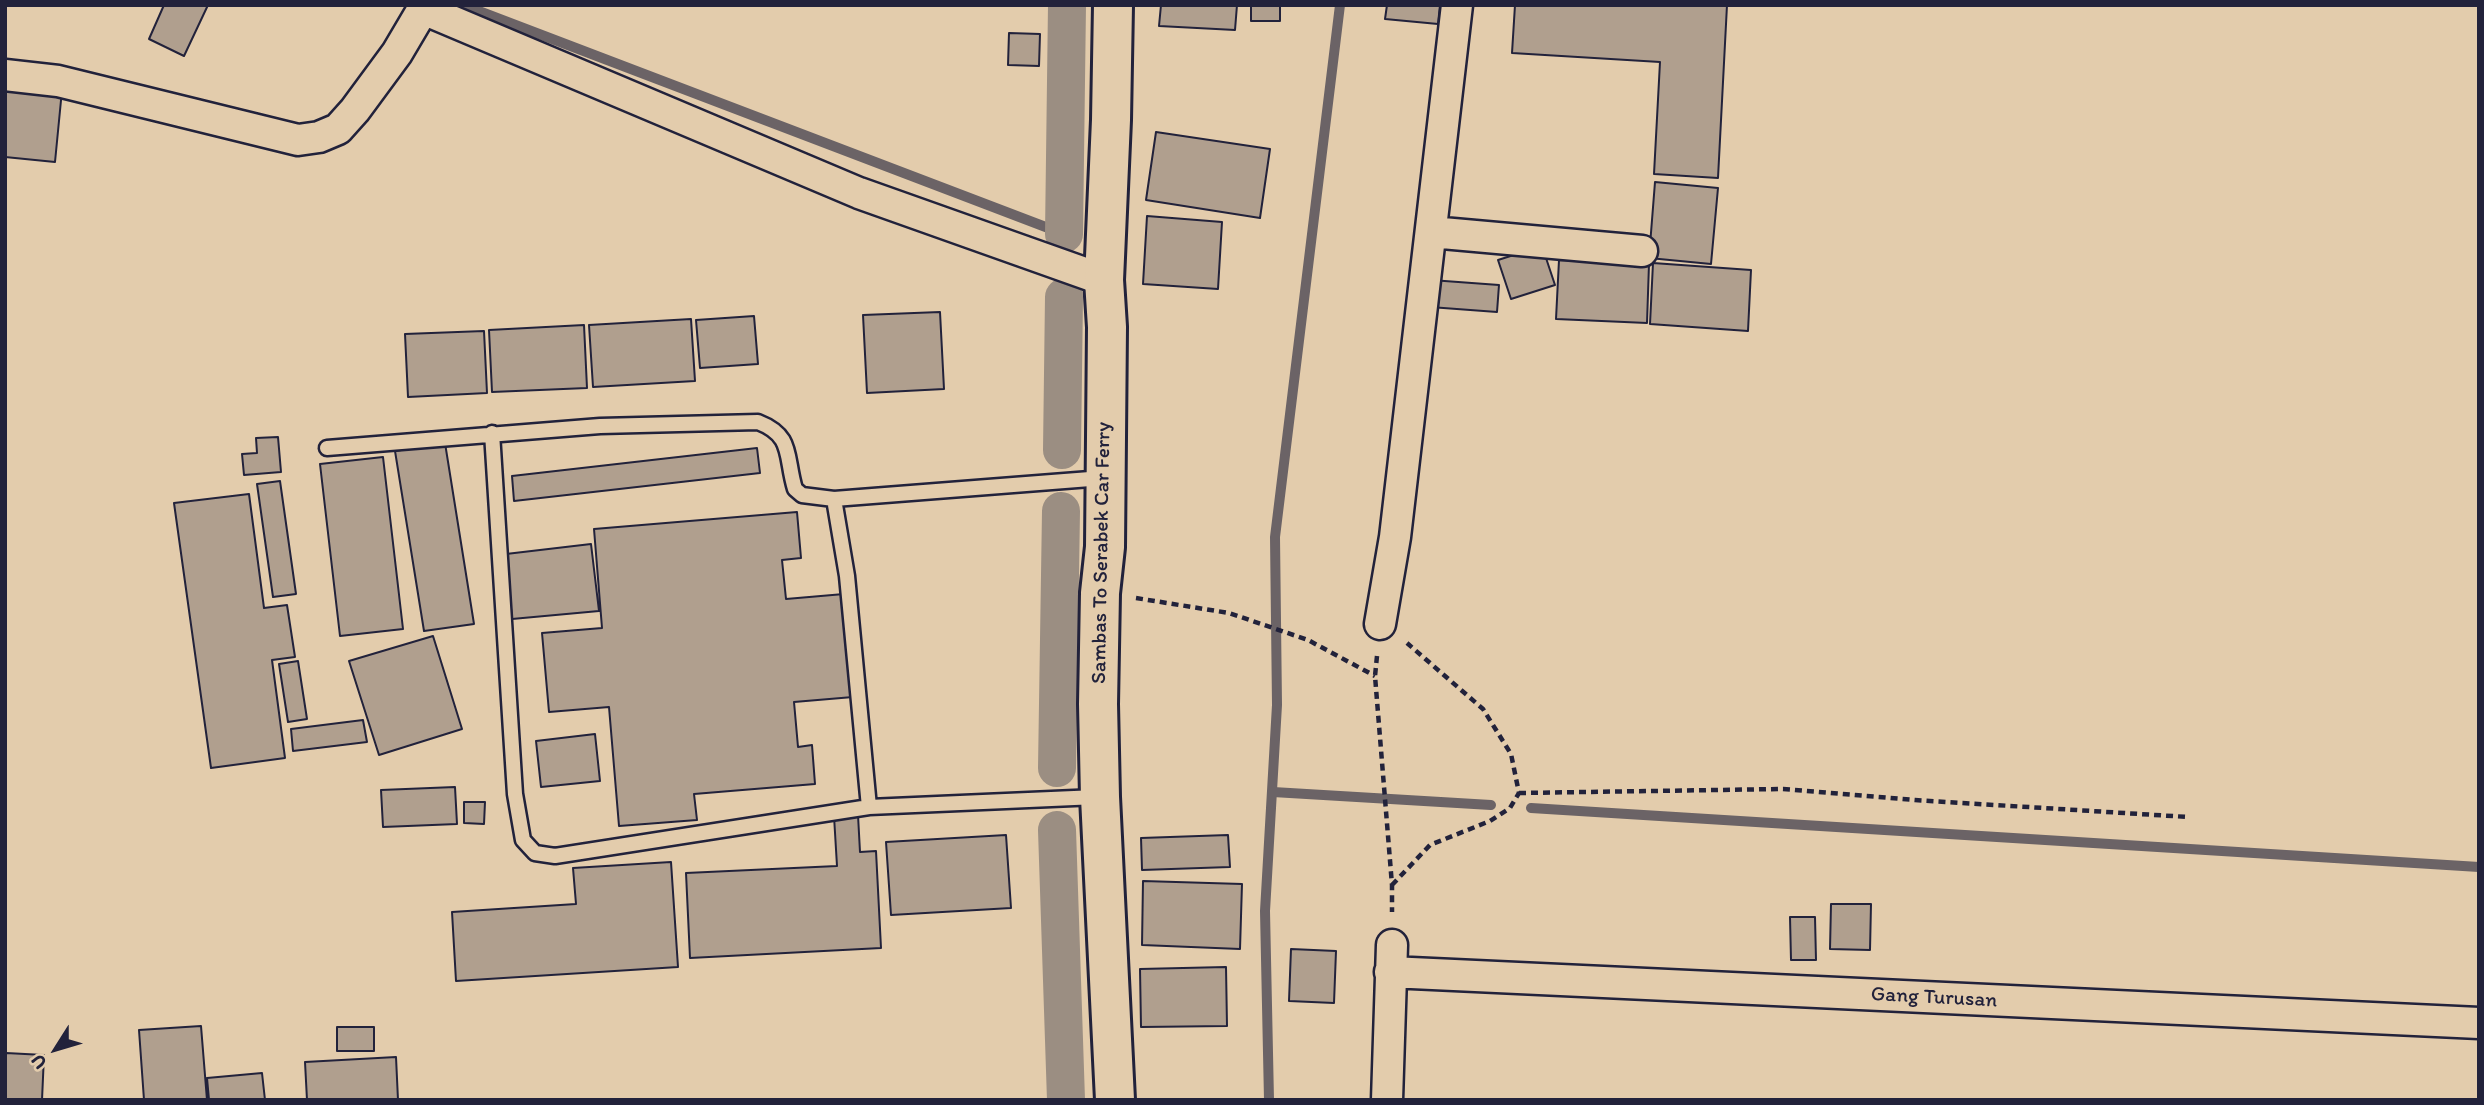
<!DOCTYPE html>
<html>
<head>
<meta charset="utf-8">
<style>
	body { margin:0 }
	#map { position:relative; width:2484px; height:1105px; overflow:hidden; background:#e3ccac; font-family:Itim,sans-serif }
	canvas { display:block }
	.frame { position:absolute; inset:0; border:7px solid #22223b; pointer-events:none }
	.north { position:absolute; left:21px; top:1014px; width:70px; height:70px; -webkit-text-stroke:5px #e3ccac; paint-order:stroke; rotate:233deg; font-size:19px; font-weight:700; line-height:28px; text-align:center; color:#22223b }
	.north::after { content:''; display:block; margin:auto; width:24px; height:32px; background:#22223b; clip-path:polygon(50% 0,100% 100%,50% 72%,0 100%) }
</style>
</head>
<body>
<div id="map">
<canvas width="2484" height="1105"></canvas>
<div class="frame"></div>
<div class="north">U</div>
</div>
<script>
const ctx = document.querySelector('canvas').getContext('2d');
ctx.lineJoin = 'round';
function stroke(path, color, width, dash) { ctx.strokeStyle = color; ctx.lineWidth = width; ctx.lineCap = dash ? 'butt' : 'round'; ctx.setLineDash(dash || []); ctx.stroke(path); }
function fillPath(path, color) { ctx.fillStyle = color; ctx.fill(path, 'evenodd'); }
function drawText(font, color, halo, rows, align = 'center') {
  ctx.font = font + ' Itim,sans-serif'; ctx.lineWidth = 7; ctx.setLineDash([]); ctx.textBaseline = 'middle'; ctx.strokeStyle = halo; ctx.fillStyle = color; for (const [text, x, y, turn = 0] of rows) {
    ctx.save(); ctx.translate(x, y); ctx.rotate((+turn || 0) * Math.PI / 180); ctx.textAlign = isNaN(turn) ? turn : align; if (halo) ctx.strokeText(text, 0, 0); ctx.fillText(text, 0, 0); ctx.restore();
  }
}
const stream = new Path2D(`
	M463 5 1064 234
	M1273 792 1491 805
	M1531 808 2479 867
	M1269 1100 1265 911 1277 705 1275 537 1340 5`);
const canal = new Path2D(`
	M1064 234 1067 5
	M1062 450 1064 297
	M1057 768 1061 511
	M1057 830 1066 1100`);
const building = new Path2D(`
	M164 5H208L184 56 149 39Z
	M1161 5H1237L1235 30 1159 26Z
	M1251 5H1280V21H1251Z
	M1387 5H1440L1438 24 1385 19Z
	M1515 5H1727L1718 178 1654 174 1660 62 1512 53Z
	M1009 33 1040 34 1039 66 1008 65Z
	M5 84 62 90 55 162 5 157Z
	M1156 132 1270 149 1260 218 1146 200Z
	M1655 182 1718 188 1711 264 1649 258Z
	M1147 216 1222 222 1218 289 1143 284Z
	M1542 246 1555 285 1511 299 1498 260Z
	M1559 260 1649 264 1647 323 1556 319Z
	M1653 263 1751 270 1748 331 1650 324Z
	M1431 280 1499 285 1497 312 1430 307Z
	M940 312 944 389 867 393 863 315Z
	M754 316 758 364 700 368 696 320Z
	M691 319 695 381 593 387 589 325Z
	M584 325 587 388 492 392 489 330Z
	M484 331 487 393 408 397 405 334Z
	M278 437 281 472 244 475 242 454 257 453 256 438Z
	M445 443 474 624 424 631 395 451Z
	M757 448 760 473 514 501 512 476Z
	M383 457 403 629 340 636 320 464Z
	M280 481 296 594 273 597 257 484Z
	M249 494 264 608 287 605 295 657 272 660 285 758 211 768 174 503Z
	M797 512 801 558 782 560 786 599 844 594 853 697 794 702 798 747 812 745 815 784 694 794 697 820 619 826 609 707 549 712 542 633 602 628 594 529Z
	M591 544 599 611 512 619 506 554Z
	M433 636 462 729 379 755 349 661Z
	M298 661 307 719 288 722 279 664Z
	M363 720 367 742 293 751 291 729Z
	M595 734 600 781 541 787 536 741Z
	M455 787 457 824 383 827 381 790Z
	M464 802H485L484 824 464 823Z
	M858 815 860 852 876 851 881 948 690 958 686 873 837 866 834 816Z
	M1006 835 1011 908 891 915 886 842Z
	M1228 835 1230 867 1142 870 1141 838Z
	M671 862 678 967 456 981 452 912 576 904 573 868Z
	M1143 881 1242 884 1240 949 1142 945Z
	M1831 904H1871L1870 950 1830 949Z
	M1790 917H1815L1816 960H1791Z
	M1291 949 1336 951 1334 1003 1289 1001Z
	M1226 967 1227 1026 1141 1027 1140 969Z
	M201 1026 207 1100H144L139 1030Z
	M337 1027H374V1051H337Z
	M6 1053 44 1055 42 1100H5Z
	M396 1057 398 1100H307L305 1062Z
	M262 1073 265 1100H209L207 1078Z`);
const path = new Path2D(`
	M1136 598 1229 613 1308 640 1375 676
	M1377 656 1375 676 1392 885V912
	M1519 793 1783 789 1915 800 2188 817
	M1392 885 1430 845 1490 821 1510 808 1519 793 1511 754 1483 709 1407 643`);
const service = new Path2D(`
	M492 433 515 794 523 840 535 853 555 856 869 807 1097 797
	M327 448 600 426 758 422C794 436 785 456 795 489L802 495 834 499
	M869 807 847 576 834 499 1103 478`);
const minor = new Path2D(`
	M5 75 58 81 298 140 319 137 338 129 355 110 397 53 423 9 859 193 1104 280
	M1431 232 1642 251
	M1380 624 1395 537 1457 5
	M1390 972 2479 1023
	M1387 1100 1392 945`);
const trunk = new Path2D(`
	M1113 5 1111 120 1104 280 1107 327 1105 547 1100 593 1098 704 1100 797 1115 1100`);
const streetNames = [
	["Sambas To Serabek Car Ferry",1102,553,-89],
	["Gang Turusan",1934,998,3]
];
stroke(stream, '#6b6366', 10);
stroke(canal, '#9b8e82', 38);
fillPath(building, '#b09f8e');
stroke(building, '#22223b', 2);
stroke(service, '#22223b', 19);
stroke(minor, '#22223b', 35);
stroke(trunk, '#22223b', 44);
stroke(path, '#22223b', 4.5, [7, 5]);
stroke(service, '#e3ccac', 14);
stroke(minor, '#e3ccac', 30);
stroke(trunk, '#e3ccac', 38);
drawText('21px', '#22223b', '#e3ccac', streetNames);
</script>
</body>
</html>
